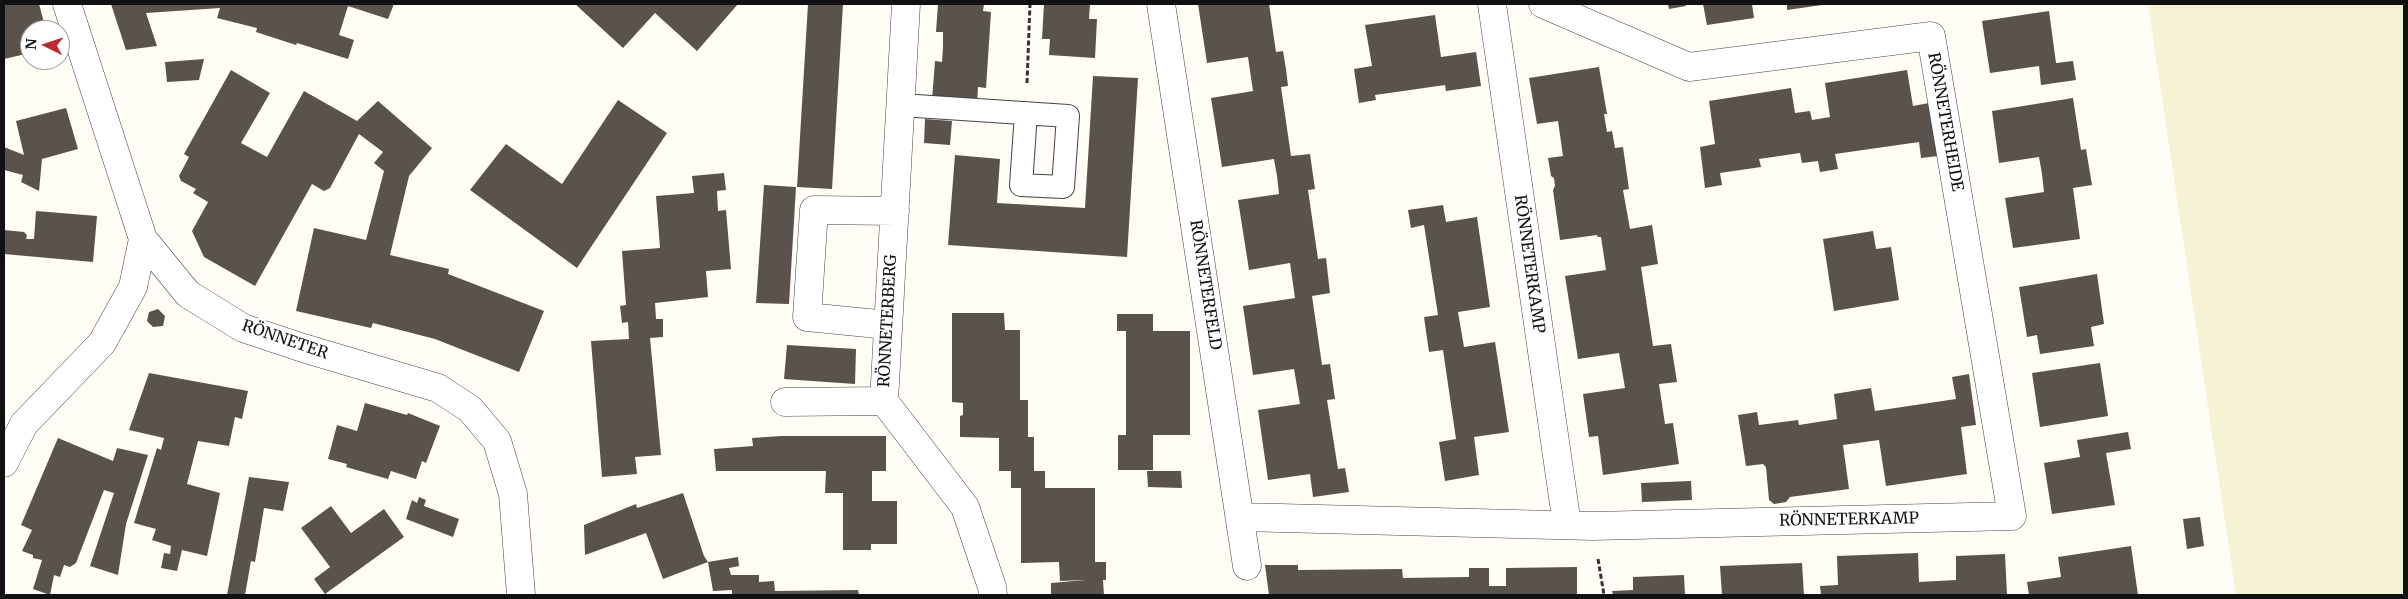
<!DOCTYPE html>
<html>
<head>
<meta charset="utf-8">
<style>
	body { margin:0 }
	#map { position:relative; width:2408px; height:599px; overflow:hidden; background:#fffdf5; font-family:Merriweather,serif }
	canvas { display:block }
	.frame { position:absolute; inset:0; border:5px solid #111; pointer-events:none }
	.north { position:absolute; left:20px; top:20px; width:50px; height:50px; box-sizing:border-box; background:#fff; border:1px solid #a0a0a0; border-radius:50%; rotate:274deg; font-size:14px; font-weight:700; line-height:20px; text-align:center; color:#111 }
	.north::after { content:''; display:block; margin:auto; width:18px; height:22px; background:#c4262e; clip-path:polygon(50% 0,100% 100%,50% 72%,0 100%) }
</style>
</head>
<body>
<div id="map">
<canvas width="2408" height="599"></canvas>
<div class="frame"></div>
<div class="north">N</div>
</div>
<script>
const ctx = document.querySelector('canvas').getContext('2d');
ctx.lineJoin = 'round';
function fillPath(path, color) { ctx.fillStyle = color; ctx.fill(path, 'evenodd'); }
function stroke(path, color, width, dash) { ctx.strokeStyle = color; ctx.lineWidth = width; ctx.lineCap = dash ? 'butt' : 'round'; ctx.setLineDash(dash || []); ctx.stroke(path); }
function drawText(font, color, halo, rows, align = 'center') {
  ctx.font = font + ' Merriweather,serif'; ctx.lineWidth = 5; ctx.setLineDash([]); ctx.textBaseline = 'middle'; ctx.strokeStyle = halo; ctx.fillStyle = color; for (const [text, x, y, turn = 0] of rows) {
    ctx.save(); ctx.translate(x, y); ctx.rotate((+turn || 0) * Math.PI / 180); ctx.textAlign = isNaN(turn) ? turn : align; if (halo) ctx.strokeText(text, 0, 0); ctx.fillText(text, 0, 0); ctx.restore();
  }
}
const farmland = new Path2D(`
	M2148 4H2404V595H2236Z`);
const building = new Path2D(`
	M4 4H39L46 30H30V53L4 59Z
	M111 4H394L388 19 348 6 339 35 354 40 348 59 297 43 296 45 256 32 257 28 217 18 220 8 146 13 157 46 126 50Z
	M575 4H738L697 51 655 13 623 48Z
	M808 4H843L832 189 797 187Z
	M938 4H984L983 11 991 12 986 88 978 87 977 103 932 100 935 61 942 62 943 47V32H936Z
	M1044 4H1090L1089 19H1097L1095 58 1049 55 1050 39H1042Z
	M1198 4H1269L1276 52 1283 51 1286 69 1288 86 1281 87 1291 156 1310 154 1315 189 1308 190 1318 259 1326 258 1330 293 1312 296 1322 365 1330 364 1335 399 1327 400 1338 469 1345 468 1349 492 1313 497 1310 474 1268 480 1258 410 1300 404 1294 369 1253 375 1243 306 1295 298 1290 263 1249 270 1238 200 1279 194 1277 176 1274 159 1222 167 1211 98 1253 91 1248 57 1207 63Z
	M1668 4H1685L1686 6 1669 9Z
	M1703 4H1752L1754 18 1707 25Z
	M1787 4H1822V5L1787 10Z
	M2049 11 2056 63 2073 61 2076 80 2041 85 2039 66 1990 73 1982 21Z
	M1435 15 1441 57 1476 52 1481 86 1446 91 1445 85 1375 95 1376 100 1359 103 1354 69 1372 66 1365 25Z
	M204 59 199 80 167 82 165 62Z
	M1599 67 1607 114H1604L1607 132 1612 131 1615 148 1623 147 1629 189 1623 190 1630 229 1652 225 1658 264 1641 267 1653 346 1671 344 1677 382 1659 384 1665 424 1673 423 1679 464 1603 475 1598 436 1589 437 1583 394 1625 388 1619 353 1578 359 1565 276 1606 270 1601 237H1598L1597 235 1560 240 1553 190 1555 186 1554 178 1551 176 1548 158 1563 156 1558 121 1537 124 1529 78Z
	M231 70 270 93 241 143 267 157 304 91 357 121 378 101 432 148 409 176 390 255 449 269 448 274 544 311 519 372 435 339 373 323 371 328 296 311 314 228 366 240 384 171 374 163 383 152 359 134 330 188 324 191 312 184 255 286 204 257 192 231 208 202 193 193 196 189 181 181 179 176 189 157 184 154Z
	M1907 70 1913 106 1929 103 1938 156 1921 158 1919 142 1835 154 1838 169 1820 172 1818 161 1802 163 1800 153 1759 159 1761 167 1720 173 1722 185 1705 188 1700 147 1715 144 1709 101 1791 88 1795 113 1810 111 1812 120 1830 117 1825 83Z
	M1093 76 1138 78 1127 257 948 245 955 155 1000 159 997 203 1085 208Z
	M2073 98 2081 150 2086 149 2092 185 2073 188 2080 239 2013 248 2005 198 2044 192 2042 174 2039 157 1999 163 1992 111Z
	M618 100 667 133 577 268 470 190 506 144 562 184Z
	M66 108 78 149 42 159 39 191 21 182 23 175 4 170V147L24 155 16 121Z
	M925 119 952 121 950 145 924 143Z
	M724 173 726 190 717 191 718 211 726 210 731 269 706 271 708 297 655 303 656 319H663V337L650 338 661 455 635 457 637 474 602 477 591 341 629 339 628 322 622 323 620 306 626 305 622 251 660 248 656 196 694 193 692 176Z
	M764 185 796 187 789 304 756 303Z
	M1443 205 1446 222 1477 217 1490 307 1458 312 1464 347 1495 342 1509 432 1474 437 1479 475 1445 481 1439 442 1456 439 1443 350 1429 352 1424 317 1438 315 1424 225 1411 228 1408 210Z
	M36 211 97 216 93 262 4 254V230L24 232 27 235 26 239H34Z
	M1873 231 1876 249 1891 247 1899 300 1834 311 1823 239Z
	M2097 274 2104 324 2091 327 2094 346 2040 354 2037 335 2027 337 2019 287Z
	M158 309 165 316 163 326 153 327 147 321 149 312Z
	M952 313H1004L1005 330H1020V400H1028V437H1034V471H1045V488H1095V562H1106V580H1103L1104 595H1051V583L1085 580 1060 581 1059 562 1021 563V488H1011V471H999V438L960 437V416L963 415V403L952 402Z
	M1117 314H1153V331H1190V435H1153V470H1118V435H1126V331H1117Z
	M787 345 856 349 855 384 784 379Z
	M2100 363 2108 416 2040 427 2032 373Z
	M149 373 248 391 242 419 235 417 229 446 198 441 187 484 220 493 207 556 182 550 177 571 161 568 164 553 170 554 171 546 152 540 156 529 134 523 157 448 161 450 164 438 129 430Z
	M1969 374 1976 425 1961 427 1967 474 1886 486 1879 440 1843 445 1849 489 1790 497 1786 502 1774 504 1769 500 1766 467 1763 464 1746 466 1738 415 1757 412 1759 425 1798 420 1799 425 1837 419 1834 394 1871 388 1875 411 1956 399 1952 377Z
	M365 403 407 415 408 413 440 426 426 463 422 461 416 479 391 471 388 479 346 467 347 464 328 459 337 425 357 431Z
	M2128 432 2131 449 2106 453 2115 505 2052 514 2044 463 2080 457 2077 440Z
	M781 436H886V471H872V501H897V544H871V550H843V493H825L826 471H716L714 449 753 446 752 438Z
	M58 438 113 461 117 448 148 455 126 524 118 575 90 566 114 493 104 490 76 563 70 567 64 565 60 577 54 575 50 595 33 589 42 560 33 558V555L22 551 32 530 21 525Z
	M1147 471H1181L1182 488 1148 487Z
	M249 477 289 482 283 511 264 508 255 562 251 561 245 595H227Z
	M1691 481 1692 500 1642 502 1641 483Z
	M683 493 704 556 708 562 738 557 739 566 729 568 731 575H759V582L774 581 775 591 858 590 859 595H732V590L713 591 708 562 663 579 646 533 585 555 584 525 636 504 637 508Z
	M419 497 426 500 424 506 459 519 453 537 406 519 412 500 417 503Z
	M331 506 351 533 384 509 404 537 325 594 314 579 330 567 301 528Z
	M2200 517 2204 546 2187 549 2183 519Z
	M2131 546 2138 595H2029L2027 582 2061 577 2058 557Z
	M1918 553 1919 582 1956 580V556L2005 554 2007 595H1821L1820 586 1838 585 1837 556Z
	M1802 563 1804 595H1722L1720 566Z
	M1265 565H1298V570L1402 569 1403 578 1469 577V568H1489V586H1506V568L1577 567V595H1269Z
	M1684 575 1685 595H1613L1612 591 1633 590V577Z`);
const path = new Path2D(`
	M1027 83 1030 4
	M1598 559 1604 595`);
const service = new Path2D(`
	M901 105 1068 116 1063 187 1021 185 1026 113`);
const minor = new Path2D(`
	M67 4 143 239 188 294 243 328 303 348 438 388 470 409 497 441 513 494 521 595
	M906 4 884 401 965 507 992 587 993 595
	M1161 4 1247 566
	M1492 4 1567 525
	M888 325 807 317 814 210 895 211
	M785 402 884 401
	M4 463 24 424 102 343 133 287 143 239
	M1241 517 1593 526 2012 516 1931 36 1689 67 1543 4`);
const streetNames = [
	["RÖNNETERHEIDE",1945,122,80],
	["RÖNNETERKAMP",1529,264,82],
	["RÖNNETERFELD",1205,285,81],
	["RÖNNETERBERG",888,321,-87],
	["RÖNNETER",285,340,19],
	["RÖNNETERKAMP",1849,520,-1]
];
fillPath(farmland, '#f6f3d4');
fillPath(building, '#5a524d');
stroke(service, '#444', 24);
stroke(minor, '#444', 29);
stroke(path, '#333', 3, [5, 2.5]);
stroke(service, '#fff', 22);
stroke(minor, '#fff', 28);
drawText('16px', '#111', '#fff', streetNames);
</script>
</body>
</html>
